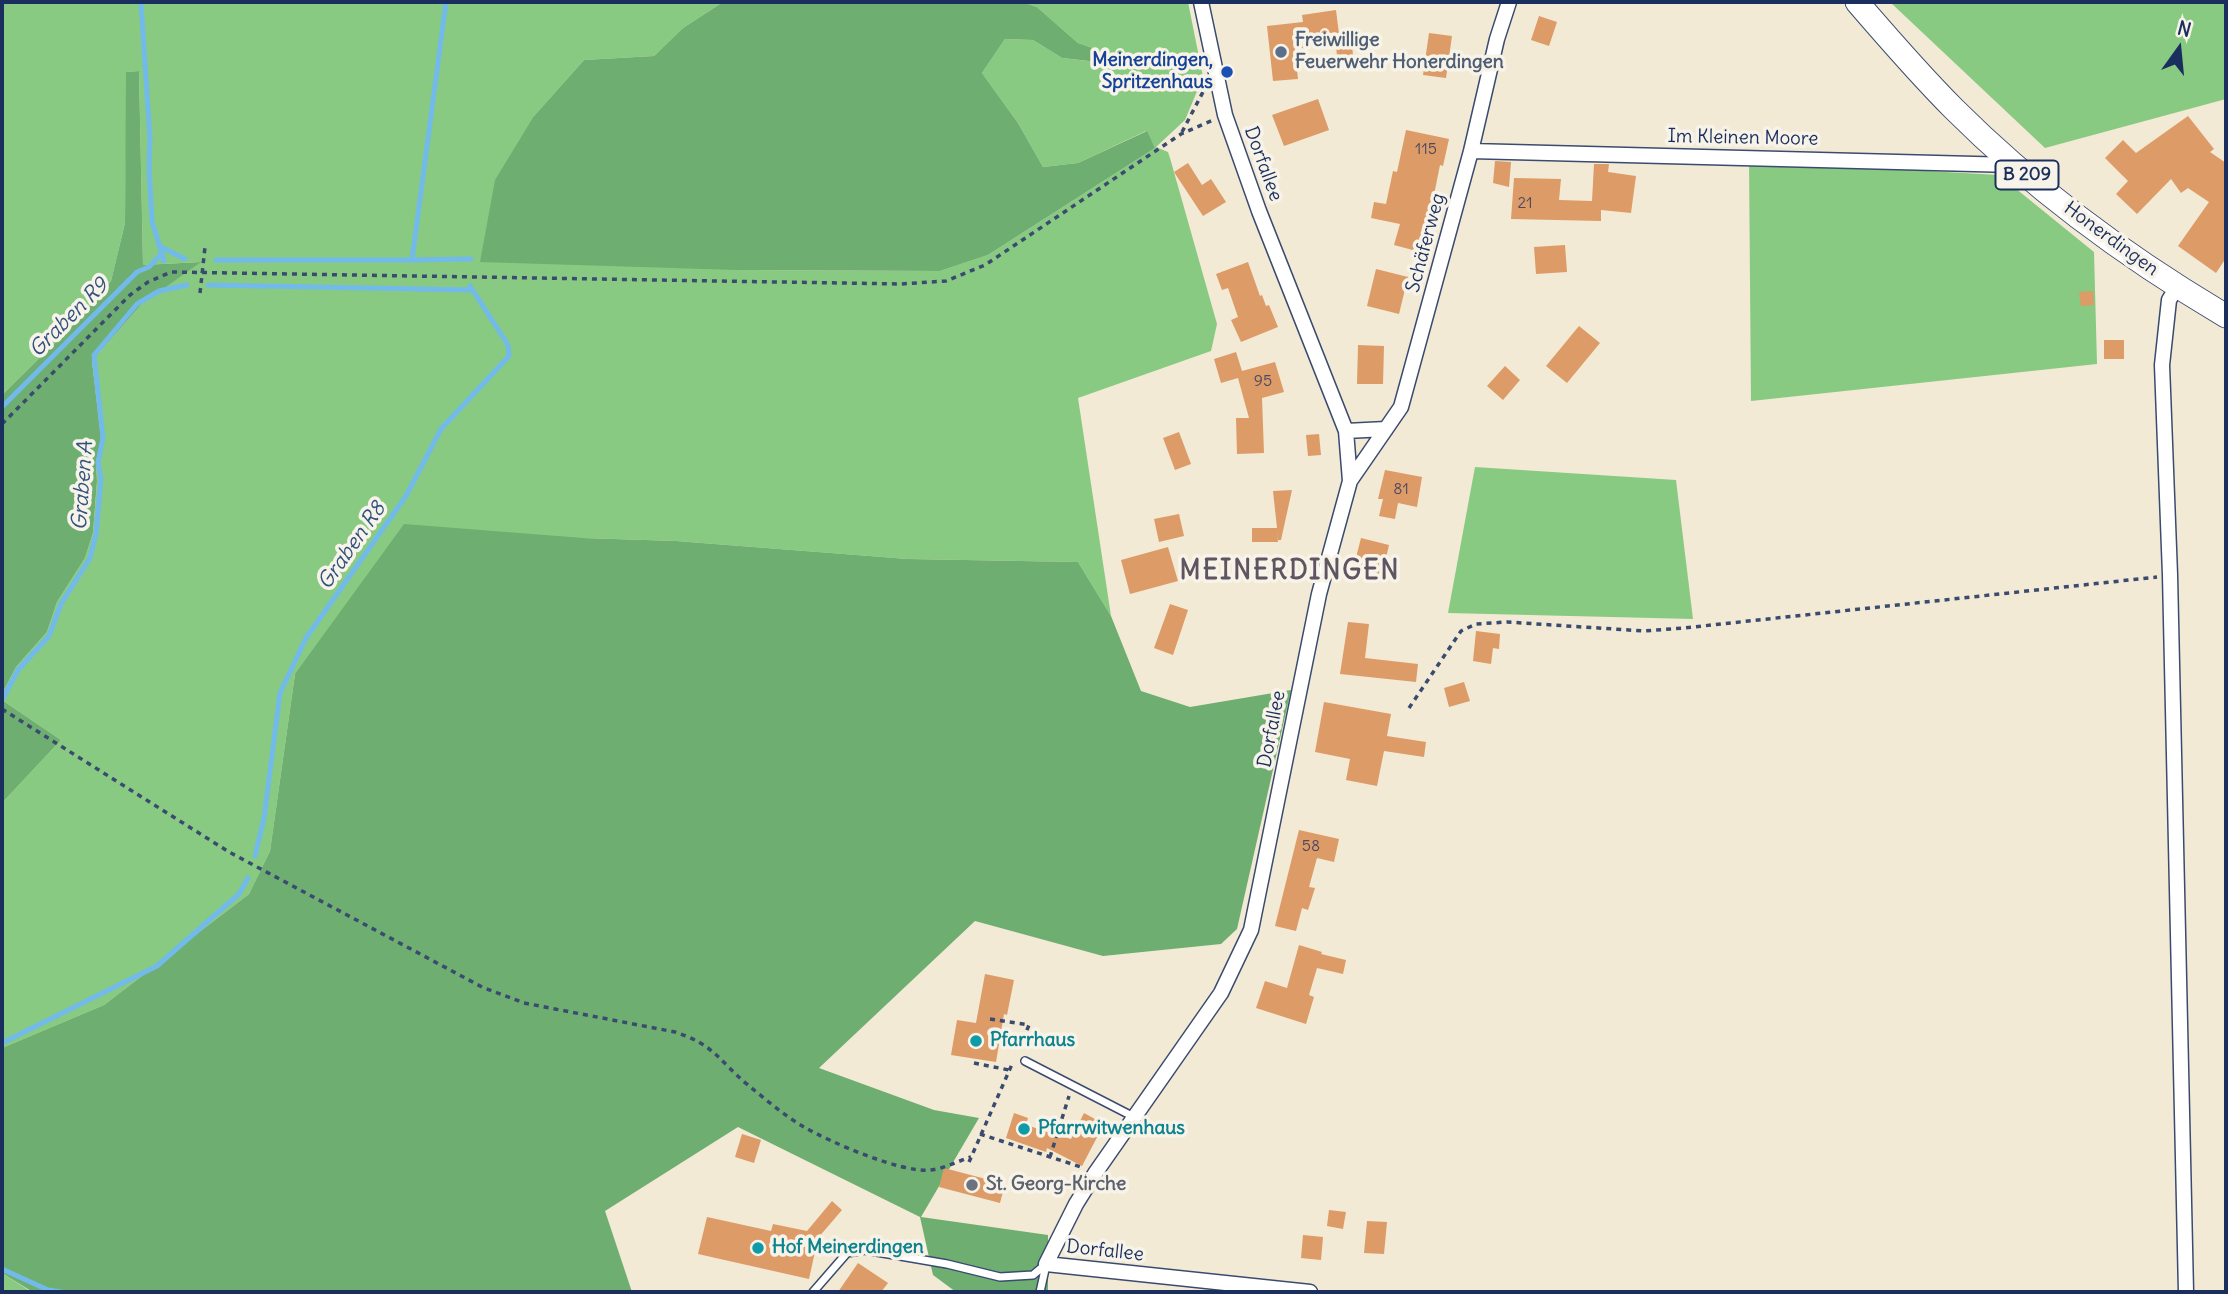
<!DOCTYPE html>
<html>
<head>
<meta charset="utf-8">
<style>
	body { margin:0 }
	#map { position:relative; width:2228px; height:1294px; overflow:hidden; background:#f2ead4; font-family:Delius,sans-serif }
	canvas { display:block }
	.frame { position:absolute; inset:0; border:4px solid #1b2f5e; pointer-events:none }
	.north { position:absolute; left:2144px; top:14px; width:70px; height:70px; -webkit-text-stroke:5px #f7f3e8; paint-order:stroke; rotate:15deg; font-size:19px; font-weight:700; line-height:28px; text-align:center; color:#1b2f5e }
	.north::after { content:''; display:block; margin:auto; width:24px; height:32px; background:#1b2f5e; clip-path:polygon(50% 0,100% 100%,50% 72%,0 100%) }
</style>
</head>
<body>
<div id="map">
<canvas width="2228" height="1294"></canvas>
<div class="frame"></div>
<div class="north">N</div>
</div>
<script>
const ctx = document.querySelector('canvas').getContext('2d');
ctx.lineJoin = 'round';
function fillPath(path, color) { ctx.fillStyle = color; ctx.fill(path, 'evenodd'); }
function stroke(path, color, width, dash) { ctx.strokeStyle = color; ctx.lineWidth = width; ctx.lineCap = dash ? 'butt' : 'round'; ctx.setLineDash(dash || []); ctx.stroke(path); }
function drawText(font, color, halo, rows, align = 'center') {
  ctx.font = font + ' Delius,sans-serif'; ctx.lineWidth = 7; ctx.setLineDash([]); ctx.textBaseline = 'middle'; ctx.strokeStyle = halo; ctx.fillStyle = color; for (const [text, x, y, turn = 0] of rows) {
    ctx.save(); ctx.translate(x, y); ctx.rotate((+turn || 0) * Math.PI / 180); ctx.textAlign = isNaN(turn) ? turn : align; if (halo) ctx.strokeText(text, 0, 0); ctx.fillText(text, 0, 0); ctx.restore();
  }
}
const green = new Path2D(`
	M2 2H723L683 28 654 56 584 60 534 116 737 270 940 271 988 255 1155 148 1146 131 1078 163 1043 167 1018 123 982 73 1005 39 1033 40 1062 58 1176 71 1149 55 1122 58 1078 43 1037 7 1022 2H1188L1203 77 1185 120 1156 147 1168 152 1170 158 1217 324 1211 351 1078 398 1111 616 1078 562 908 559 676 541 583 538 295 674 270 851 249 894 104 1005 2 1048V803L61 740 2 700V694L16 667 47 632 57 602 85 558 93 533 97 481 96 462 101 438 92 361 141 305 200 262 143 265 139 71 127 72 125 223 111 281 76 322 2 395Z
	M1890 2H2226V99L2045 148Z
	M1749 161 1999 175 2094 252 2097 364 1751 401Z
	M1475 467 1676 480 1693 619 1448 613Z
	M2 1273 30 1291 39 1292H2Z`);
const forest = new Path2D(`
	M723 2H1022L1037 7 1078 43 1122 58 1149 55 1178 71 1062 58 1033 40 1005 39 982 73 1018 123 1043 167 1078 163 1147 131 1155 148 988 255 940 271 737 270 480 262 495 180 534 116 584 60 654 56 683 28Z
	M139 71 143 265 201 262 141 305 92 361 101 438 96 462 97 481 93 533 85 558 57 602 47 632 16 667 2 694V395L76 322 111 281 125 223 126 72Z
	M404 524 583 538 676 541 908 559 1078 562 1111 616 1141 691 1190 707 1291 690 1237 929 1221 944 1103 956 975 921 819 1068 934 1110 979 1118 921 1217 1048 1235V1292H956L933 1275 920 1217 738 1127 605 1211 632 1292H39L31 1291 2 1273V1048L104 1005 249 894 270 851 295 674Z
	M2 700 61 740 2 803Z`);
const stream = new Path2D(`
	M141 2 150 139 149 168 152 221 164 261
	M446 2 412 260 471 259
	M159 246 185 259
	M216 260H412
	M208 285 472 290
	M2 407 137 272 149 267 161 254
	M2 700 18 670 49 636 61 604 90 558 96 534 101 479 98 463 103 438 94 355 137 304 159 291 187 285
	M255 856 264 818 280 693 306 638 406 496 441 429 509 356 508 345 470 286
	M2 1043 157 966 239 894 248 878
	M2 1269 48 1290 61 1292`);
const building = new Path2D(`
	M1336 10 1340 42 1295 49 1298 79 1273 81 1267 26 1303 22 1302 15Z
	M1539 16 1557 22 1549 46 1531 40Z
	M1429 33 1452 36 1446 78 1423 75Z
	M1352 45 1354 65 1338 66 1336 46Z
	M1318 99 1329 130 1284 146 1272 115Z
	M2188 116 2214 149 2210 152 2226 163V258L2216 273 2178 246 2209 202 2188 188 2181 193 2171 179 2137 214 2116 194 2128 181 2105 158 2123 140 2136 153Z
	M1406 130 1449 139 1443 166 1440 165 1429 220 1432 221 1424 253 1394 245 1400 224 1371 218 1374 202 1386 204 1393 171 1397 172Z
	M1495 161 1511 162 1509 187 1493 183Z
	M1188 163 1202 185 1211 179 1226 202 1203 216 1174 172Z
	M1594 164H1609L1608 172 1636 176 1631 213 1601 210V221L1511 219 1514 178 1561 179 1559 200 1592 201Z
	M1565 245 1567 272 1536 274 1534 247Z
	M1248 262 1260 296 1262 295 1266 306 1269 305 1278 327 1241 342 1231 320 1238 317 1228 288 1222 290 1216 274Z
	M1376 269 1408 277 1399 314 1367 306Z
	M2093 291 2094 305 2081 306 2079 292Z
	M1579 326 1600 343 1567 383 1546 366Z
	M2104 340H2124V359H2104Z
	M1358 345 1384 346 1383 384H1357Z
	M1236 352 1242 371 1275 362 1284 392 1262 398 1264 453 1237 454 1236 418H1249L1238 378 1221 383 1214 359Z
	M1505 366 1520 380 1503 400 1487 386Z
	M1179 432 1191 464 1175 470 1163 438Z
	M1319 434 1321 455 1308 456 1306 435Z
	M1385 470 1422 477 1417 507 1398 503 1395 519 1379 516 1383 499H1378Z
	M1292 490 1281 540H1278L1277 529 1278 542H1252V528H1277L1273 491Z
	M1179 514 1184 536 1159 542 1154 519Z
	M1361 538 1389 545 1381 580 1352 573Z
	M1168 547 1178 581 1130 594 1121 560Z
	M1170 604 1188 610 1173 655 1154 648Z
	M1348 622 1369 624 1365 658 1418 664 1416 682 1340 674Z
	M1476 631 1500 634 1499 649 1493 648 1491 664 1473 661Z
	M1464 682 1470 701 1449 707 1444 688Z
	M1324 702 1391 714 1387 736 1426 742 1424 757 1384 751 1377 786 1346 780 1350 759 1315 752Z
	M1299 830 1339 839 1334 862 1317 858 1309 887 1315 888 1308 910 1302 908 1296 931 1275 926Z
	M1299 945 1322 952 1321 954 1346 960 1343 974 1317 968 1309 995 1314 997 1306 1024 1256 1008 1265 981 1287 988Z
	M985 974 1014 980 1007 1015 1004 1014 996 1062 951 1055 957 1020 976 1023Z
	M1014 1113 1028 1118 1026 1125 1071 1139 1084 1113 1104 1124 1082 1166 1047 1148 1046 1152 1006 1138Z
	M742 1134 761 1140 754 1163 735 1157Z
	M944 1168 1005 1184 1000 1203 939 1187Z
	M832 1201 842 1210 818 1238 809 1279 698 1254 707 1217 771 1231 773 1224 807 1231Z
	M1329 1210 1346 1212 1343 1229 1327 1226Z
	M1367 1221 1387 1222 1384 1254 1364 1253Z
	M1303 1235 1323 1237 1321 1260 1301 1258Z
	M858 1263 888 1283 881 1292H838Z`);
const path = new Path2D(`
	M1182 132 1204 90
	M200 293 205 247
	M2 424 130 295 148 282 171 272 901 284 946 281 985 265 1181 134 1213 120
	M1409 708 1461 631 1476 624 1507 622 1644 631 1684 628 2157 577
	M2 709 229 852 482 987 524 1003 675 1032C715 1045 719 1061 748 1085 765 1099 785 1116 804 1127 830 1142 901 1173 930 1170 943 1169 958 1161 971 1157
	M990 1019 1029 1025 1018 1052
	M974 1063 1009 1070
	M980 1134 1081 1167
	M1050 1157 1069 1096
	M969 1162 1013 1062`);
const lane = new Path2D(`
	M1025 1061 1134 1117
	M813 1292 847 1253 865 1250 947 1264 1000 1277 1033 1275 1046 1264
	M1040 1292 1046 1265`);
const street = new Path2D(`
	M1201 2 1225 115 1259 211 1346 431 1350 481 1319 594 1251 930 1221 993 1096 1172 1076 1204 1046 1264 1310 1292
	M1471 151 2013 165
	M2177 287 2169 300 2162 365 2170 575 2186 1292
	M1346 431 1386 429
	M1350 481 1401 407 1471 151 1497 39 1509 2`);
const primary = new Path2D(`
	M1857 2C1888 38 1920 75 1954 109 2035 190 2128 258 2226 316`);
const markers = [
	[1281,52,7,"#5c6f8a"],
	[1227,72,7,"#1a4fb4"],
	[976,1041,7,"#0f9aa8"],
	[1024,1129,7,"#0f9aa8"],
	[972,1185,7,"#6b7280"],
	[758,1248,7,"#0f9aa8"]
];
const numberNames = [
	["115",1426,149],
	["21",1525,203],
	["95",1263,381],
	["81",1401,489],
	["58",1311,846]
];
const shields = [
	[2027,175,63]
];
const shieldNames = [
	["B 209",2027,175]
];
const serviceNames = [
	["Freiwillige",1295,41],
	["Feuerwehr Honerdingen",1295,63]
];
const transitNames = [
	["Meinerdingen,",1213,61],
	["Spritzenhaus",1213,83]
];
const streetNames = [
	["Im Kleinen Moore",1743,138,1],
	["Dorfallee",1263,164,70],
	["Honerdingen",2111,239,36],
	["Schäferweg",1426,243,-75],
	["Dorfallee",1272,729,-79],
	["Dorfallee",1105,1251,6]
];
const cultureNames = [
	["Pfarrhaus",990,1041],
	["Pfarrwitwenhaus",1038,1129],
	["Hof Meinerdingen",772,1248]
];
const worshipNames = [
	["St. Georg-Kirche",986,1185]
];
const waterNames = [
	["Graben R9",69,318,-45],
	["Graben A",83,486,-86],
	["Graben R8",352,546,-55]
];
const districtNames = [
	["MEINERDINGEN",1290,572]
];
fillPath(green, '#88ca82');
fillPath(forest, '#6eae70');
stroke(stream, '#72baea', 5);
fillPath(building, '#dd9b67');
stroke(lane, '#3b4b70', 10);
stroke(street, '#3b4b70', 17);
stroke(primary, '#3b4b70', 25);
stroke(path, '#3b4b70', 3.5, [5, 5]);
stroke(lane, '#fff', 7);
stroke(street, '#fff', 14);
stroke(primary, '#fff', 23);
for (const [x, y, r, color] of markers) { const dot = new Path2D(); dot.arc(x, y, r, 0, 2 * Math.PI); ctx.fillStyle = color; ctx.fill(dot); stroke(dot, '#f7f3e8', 2.5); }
drawText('16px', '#4c4a60', null, numberNames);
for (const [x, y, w] of shields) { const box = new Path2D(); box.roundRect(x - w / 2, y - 14.5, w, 29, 5); ctx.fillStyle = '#f7f3e8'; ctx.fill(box); stroke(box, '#1b2f5e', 2); }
drawText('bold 18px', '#1b2f5e', null, shieldNames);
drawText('bold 19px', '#4e5e75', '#f7f3e8', serviceNames, 'left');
drawText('bold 19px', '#164399', '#f7f3e8', transitNames, 'right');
drawText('19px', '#1b2f5e', '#f7f3e8', streetNames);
drawText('bold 19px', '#0d838f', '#f7f3e8', cultureNames, 'left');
drawText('bold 19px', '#5b616d', '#f7f3e8', worshipNames, 'left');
drawText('italic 21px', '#315281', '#f7f3e8', waterNames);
ctx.letterSpacing = '2px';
drawText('bold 26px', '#5f5561', '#f7f3e8', districtNames);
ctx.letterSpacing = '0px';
</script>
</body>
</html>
